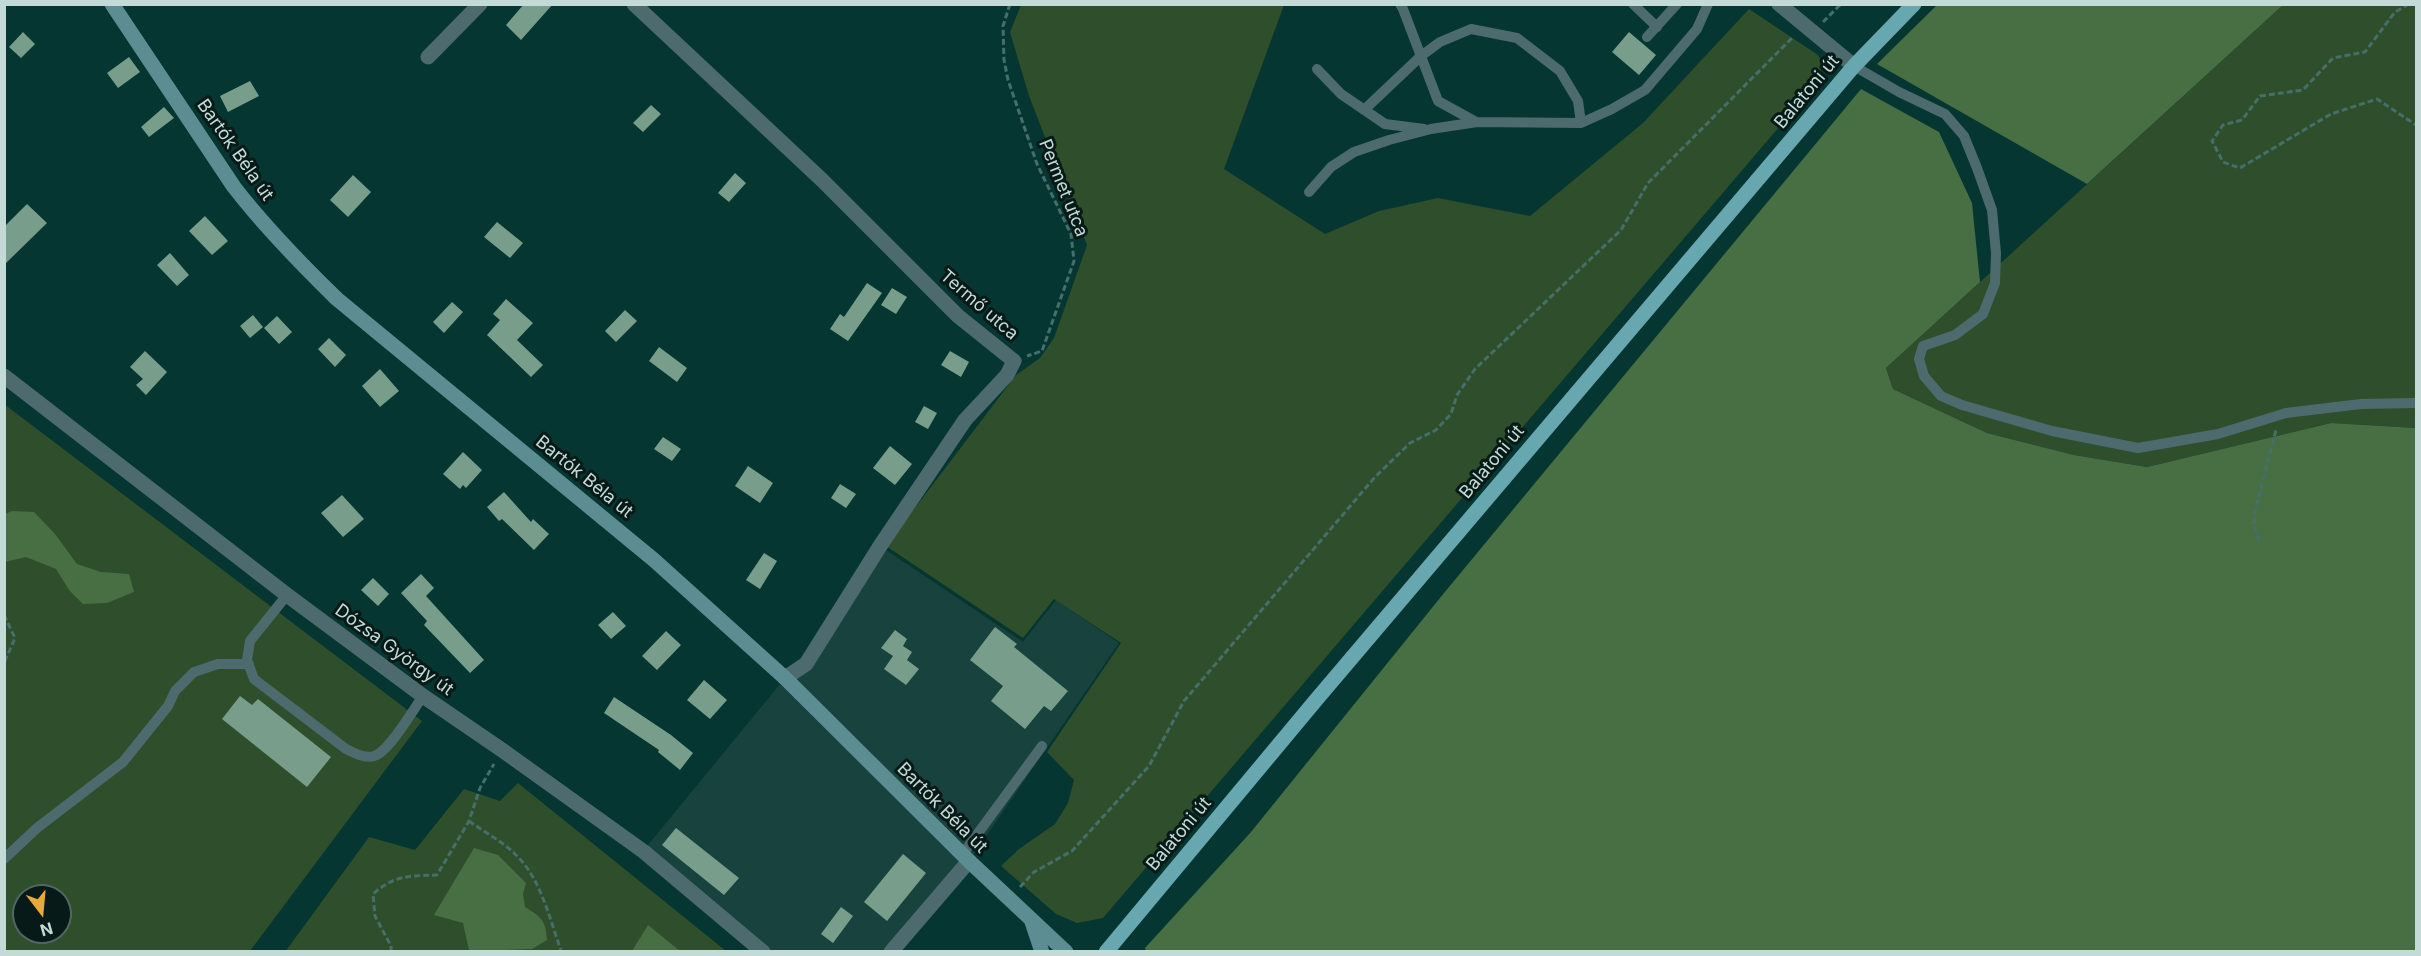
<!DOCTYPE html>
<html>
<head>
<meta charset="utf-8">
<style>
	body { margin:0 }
	#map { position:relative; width:2421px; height:956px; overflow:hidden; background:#053631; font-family:Inter,sans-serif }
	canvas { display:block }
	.frame { position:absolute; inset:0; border:6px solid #c3dad6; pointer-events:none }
	.north { position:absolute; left:12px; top:884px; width:60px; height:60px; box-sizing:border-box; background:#071a17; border:2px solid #526763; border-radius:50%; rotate:164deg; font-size:16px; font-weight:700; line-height:24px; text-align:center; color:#c3dad6 }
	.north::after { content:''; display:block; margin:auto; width:21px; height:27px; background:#eaaa39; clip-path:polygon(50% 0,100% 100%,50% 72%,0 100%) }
</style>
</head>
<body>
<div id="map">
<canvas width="2421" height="956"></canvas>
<div class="frame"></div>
<div class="north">N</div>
</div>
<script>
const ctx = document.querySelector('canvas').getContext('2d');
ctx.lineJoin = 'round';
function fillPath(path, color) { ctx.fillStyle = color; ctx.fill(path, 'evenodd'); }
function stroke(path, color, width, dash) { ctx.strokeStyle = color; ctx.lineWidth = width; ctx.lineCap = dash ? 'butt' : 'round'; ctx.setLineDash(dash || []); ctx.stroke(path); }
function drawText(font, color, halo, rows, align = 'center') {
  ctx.font = font + ' Inter,sans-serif'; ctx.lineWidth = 6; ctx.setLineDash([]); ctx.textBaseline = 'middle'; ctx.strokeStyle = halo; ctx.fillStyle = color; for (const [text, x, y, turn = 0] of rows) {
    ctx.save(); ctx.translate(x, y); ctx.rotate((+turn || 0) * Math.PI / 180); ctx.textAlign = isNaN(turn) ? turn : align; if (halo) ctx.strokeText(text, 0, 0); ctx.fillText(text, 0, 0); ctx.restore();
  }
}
const built = new Path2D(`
	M880 546 1023 642 1056 600 1119 643 969 861 891 951H763L643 851 785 678 806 664Z`);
const green = new Path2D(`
	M1021 5H1284L1224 169 1325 234 1379 211 1438 198 1530 216 1643 123 1749 9 1818 55 1821 60V78L1103 918 1077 923 1056 914 1001 866 1019 849 1055 824 1068 803 1074 780 1047 752 1121 643 1054 599 1023 638 886 546 1016 375 1040 358 1054 338 1087 245 1029 96 1010 32Z
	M2283 5H2416V428L2331 423 2147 467 2074 455 1987 433 1893 389 1886 368Z
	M4 404 422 721 250 951H5ZM24 896H60V932H24Z
	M518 783 726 951 285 952 369 837 415 850 464 789 500 801Z`);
const forest = new Path2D(`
	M1937 5V4L2283 5 2087 184 1877 64Z
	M1861 89 1939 132 1972 203 1980 282 1886 368 1893 389 1987 433 2074 455 2147 467 2331 423 2416 428V951H1146L1145 948 1251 832 1444 593Z
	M12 511 34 512 55 534 77 564 101 572 129 574 134 592 107 603 83 604 69 590 56 569 26 557 5 562V514Z
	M474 848 498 855 526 883 523 894 525 907C541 917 546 920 547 940L532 949 477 951 469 950 463 923 434 915Z
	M648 925 680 951H632Z`);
const building = new Path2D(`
	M524 4H553L521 40 506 25Z
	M23 32 35 44 21 58 9 47Z
	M1629 32 1656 55 1639 75 1612 52Z
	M129 57 140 72 118 88 107 73Z
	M250 81 259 96 228 112 220 96Z
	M651 105 661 114 643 132 633 123Z
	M164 107 174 118 149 137 141 127Z
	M735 173 746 183 729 202 718 193Z
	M353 175 371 192 348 217 330 200Z
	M27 204 47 223 4 265V227Z
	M205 216 228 241 212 255 189 231Z
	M497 222 523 243 510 258 484 237Z
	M170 253 189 275 177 286 157 265Z
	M867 283 882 293 848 341 830 329 840 314 844 317Z
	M892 288 907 297 896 314 881 305Z
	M506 299 533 323 517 340 543 365 531 377 487 335 500 320 493 314Z
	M452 302 463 312 444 333 433 322Z
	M625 310 637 321 616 342 605 331Z
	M253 315 263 327 250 338 240 326Z
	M277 316 292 332 279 344 264 328Z
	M329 338 346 355 335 367 318 349Z
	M659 347 687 368 677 382 649 361Z
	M145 351 167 372 146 395 136 385 143 379 130 367Z
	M950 351 969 362 961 377 941 365Z
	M380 369 399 391 380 407 362 386Z
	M924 406 937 413 928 429 915 422Z
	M663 437 681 449 672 461 654 449Z
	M890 446 912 464 895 485 873 468Z
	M463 452 482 470 466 488 463 485 460 489 443 474Z
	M748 466 773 483 760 503 735 486Z
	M840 484 856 494 846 508 831 498Z
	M504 492 531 522 533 519 549 534 534 550 502 519 499 521 487 507Z
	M342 495 364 519 343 537 321 513Z
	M764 553 777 561 760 589 746 580Z
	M421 574 434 588 426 596 484 660 470 673 424 625 427 621 401 593Z
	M373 578 389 594 378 606 361 590Z
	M613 612 626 626 611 639 598 625Z
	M995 627 1017 644 1014 647 1068 691 1051 711 1044 706 1025 729 991 701 1003 686 970 660Z
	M895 630 907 639 903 646 912 652 907 660 919 669 906 685 884 669 893 656 881 648Z
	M666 631 681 645 657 670 642 656Z
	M704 680 727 700 710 719 687 700Z
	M240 696 252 705 258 699 331 757 307 787 222 719Z
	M614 697 671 735 693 753 680 770 658 752 659 750 604 713Z
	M676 828 739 878 724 895 662 845Z
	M903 854 926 873 887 921 864 902Z
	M841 907 853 916 833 943 821 934Z`);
const path = new Path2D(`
	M1010 4 1003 26 1004 60 1008 80 1037 164 1071 234 1074 261 1042 351 1027 356
	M2409 4 2395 12 2365 52 2333 58 2303 90 2260 96 2242 120 2223 125 2212 141 2223 162 2240 168 2331 114 2377 99 2416 125
	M1823 22 1841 4
	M2259 541 2254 525 2255 511 2276 430
	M4 615 15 638 4 663
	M469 821C484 832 502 841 515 854 541 878 549 918 561 950
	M1020 887 1034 872 1072 851 1149 766 1184 701 1375 477 1410 443 1436 430 1451 414 1457 395 1475 369 1621 230 1648 183 1794 36
	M391 952V946L375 916 373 894C394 875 410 876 437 875L469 821 480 788 494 764`);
const lane = new Path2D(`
	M1400 4 1403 9 1438 101 1476 122
	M1633 4 1657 27
	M1647 37 1677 4
	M1854 66 1899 92 1945 114 1964 136 1977 168 1992 210 1996 253 1995 283 1983 314 1955 335 1923 346 1919 359 1924 376 1941 396 1962 405 2052 431 2138 448 2218 434 2286 413 2361 404 2416 403
	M1317 69 1341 94 1385 124 1424 129
	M1364 110 1421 56 1440 42 1471 29 1517 38 1560 71 1578 101 1581 123
	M1309 192 1331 167 1354 152 1389 140 1431 129 1477 122 1581 123 1612 109 1645 90 1697 29 1708 4
	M287 595 250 641 247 660 254 679 346 749C355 753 365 759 374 756 389 752 413 710 423 696
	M962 855 1042 746
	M4 859 37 828 123 762 168 706 175 691 194 672 218 664H249`);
const street = new Path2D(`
	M634 4 822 180 958 316 1014 361 1007 375 965 420 880 546 806 664 785 678
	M1779 4 1854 66
	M428 57 480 4
	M4 376 287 595 423 696 502 750 643 851 763 952
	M891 952 969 861`);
const secondary = new Path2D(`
	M112 4 234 187C265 227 300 263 337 299L654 560 785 678 969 861 1066 952
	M1032 922 1042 952`);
const primary = new Path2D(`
	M1106 952 1316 700 1854 66 1914 4`);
const streetNames = [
	["Balatoni út",1807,92,-50],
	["Bartók Béla út",235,150,55],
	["Permet utca",1063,188,68],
	["Termő utca",979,305,41],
	["Balatoni út",1492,462,-50],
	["Bartók Béla út",584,477,39],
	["Dózsa György út",394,650,36],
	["Bartók Béla út",942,808,45],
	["Balatoni út",1179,834,-50]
];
fillPath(built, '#18423d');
fillPath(green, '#2f4e2b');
fillPath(forest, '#486e43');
fillPath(building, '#789e8b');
stroke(path, '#466e6a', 3, [6, 3]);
stroke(lane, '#4d6b6f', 10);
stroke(street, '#4d6b6f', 15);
stroke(secondary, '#5c8d93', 15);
stroke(primary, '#67a7af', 15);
drawText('18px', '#c3dad6', '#071a17', streetNames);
</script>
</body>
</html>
